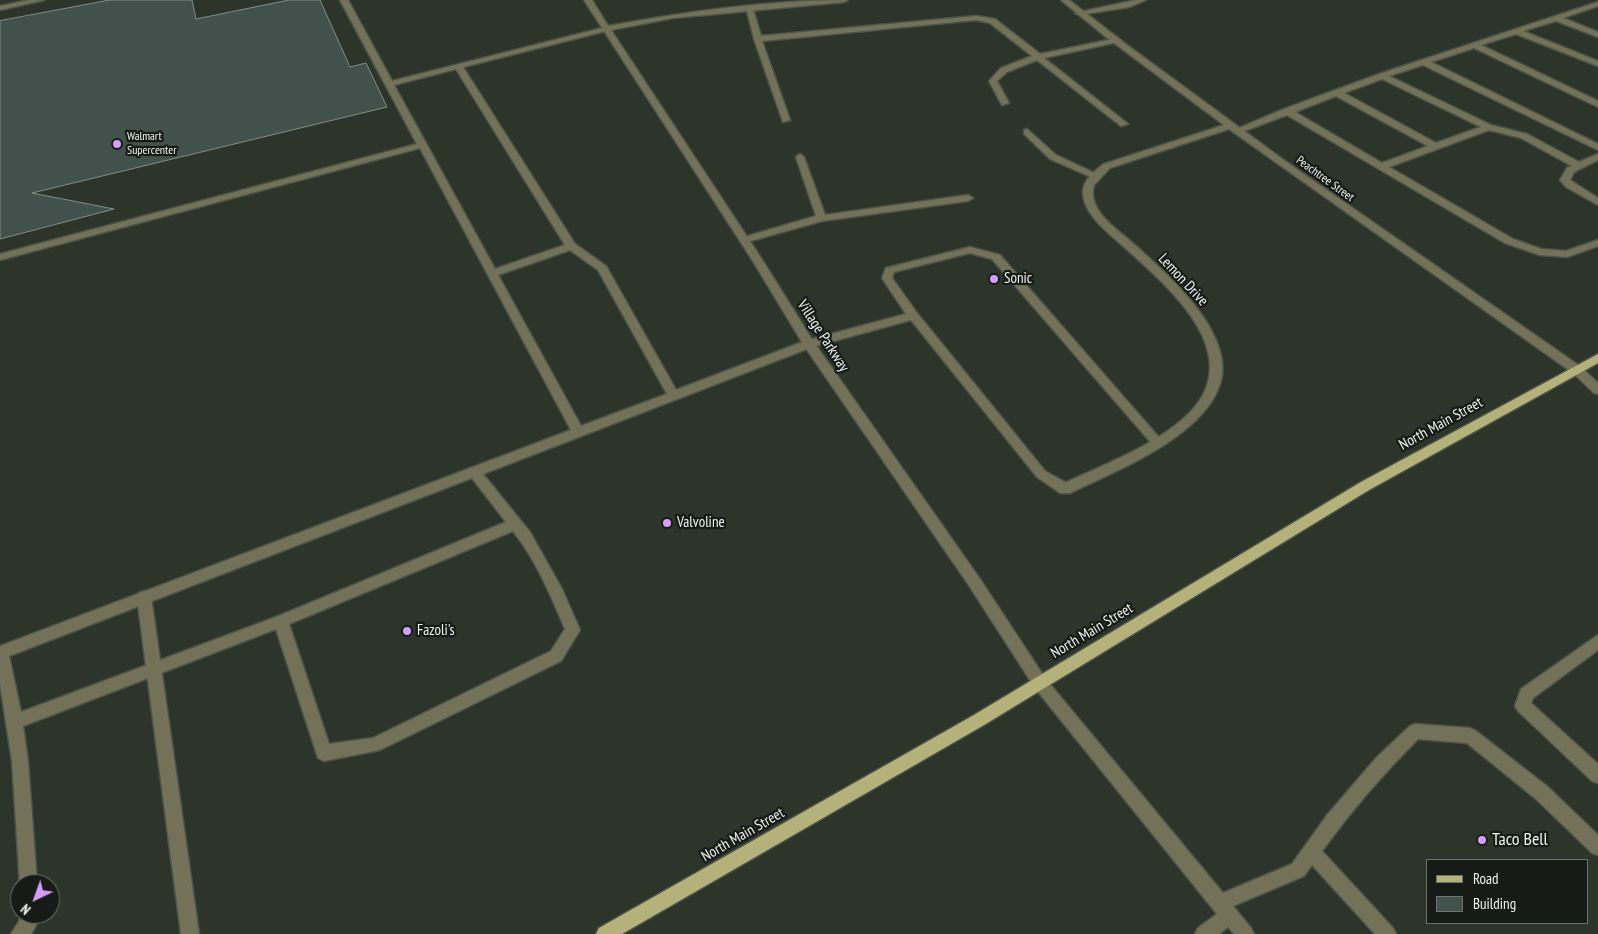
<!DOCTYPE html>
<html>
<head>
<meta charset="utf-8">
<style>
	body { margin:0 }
	#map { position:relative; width:1598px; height:934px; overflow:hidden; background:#2d352b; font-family:"PT Sans Narrow",sans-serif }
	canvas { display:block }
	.legend { position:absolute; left:1426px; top:859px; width:162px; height:65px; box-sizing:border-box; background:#171b17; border:1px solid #6d726d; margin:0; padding:6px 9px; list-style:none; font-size:15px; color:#eff4ee }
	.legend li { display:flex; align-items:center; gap:10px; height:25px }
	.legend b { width:25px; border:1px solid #6d726d }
	.north { position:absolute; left:10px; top:874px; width:50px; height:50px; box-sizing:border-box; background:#171b17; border:1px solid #6d726d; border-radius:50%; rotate:222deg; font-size:14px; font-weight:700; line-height:20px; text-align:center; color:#eff4ee }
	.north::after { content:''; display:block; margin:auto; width:18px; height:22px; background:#d59cfb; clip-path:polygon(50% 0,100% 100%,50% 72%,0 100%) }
</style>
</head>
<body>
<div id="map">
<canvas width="1598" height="934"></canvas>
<ul class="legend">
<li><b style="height:6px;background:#b4b17b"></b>Road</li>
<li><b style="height:14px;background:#42514c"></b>Building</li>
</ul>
<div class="north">N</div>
</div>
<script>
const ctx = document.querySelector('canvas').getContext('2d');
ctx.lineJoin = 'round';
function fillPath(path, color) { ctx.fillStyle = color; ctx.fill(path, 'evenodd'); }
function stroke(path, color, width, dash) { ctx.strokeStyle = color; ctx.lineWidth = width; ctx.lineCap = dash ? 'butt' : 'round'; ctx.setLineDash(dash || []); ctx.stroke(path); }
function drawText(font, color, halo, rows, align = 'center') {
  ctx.font = font + ' "PT Sans Narrow",sans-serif'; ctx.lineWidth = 4.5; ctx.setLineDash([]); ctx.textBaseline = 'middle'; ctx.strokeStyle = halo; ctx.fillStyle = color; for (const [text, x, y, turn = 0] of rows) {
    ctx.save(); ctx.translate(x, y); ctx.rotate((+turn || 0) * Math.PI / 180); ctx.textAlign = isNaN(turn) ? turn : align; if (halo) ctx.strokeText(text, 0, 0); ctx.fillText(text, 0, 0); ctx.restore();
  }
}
const building = new Path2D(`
	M110 0H192L196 19 289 0H320L350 67 366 63 387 107 32 193 114 209 0 239V21Z`);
const service = new Path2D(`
	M29 0H44L0 10V6Z
	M340 0H348L392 81 610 26V30L463 67 575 244 606 266 676 390 805 341 906 314 882 278 886 268 970 247 1000 255 1163 442 1161 445H1153L992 259 970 253 894 272 892 278 917 313 1045 471 1070 485 1071 489 1070 493H1060L1037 477 911 320 812 347 483 474 530 532 562 589 580 630 561 661 380 750 324 761 318 758 276 629 23 726 28 761 37 884H20V886L12 761 0 684V646L571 430 420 148 0 260V254L417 144ZM456 69 565 245 495 269 394 85ZM570 250 598 270 667 394 581 426 498 275ZM472 478 506 522 276 617 21 712 9 656ZM513 531C536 560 551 596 565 629L551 651 373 738 329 744 289 624Z
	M1136 0H1146L1129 7 1079 15 1075 13Z
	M1598 2V6L1563 18 1598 32V37L1556 21 1523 31 1598 61V66L1516 34 1481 45 1598 101V107L1474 48 1431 62 1598 144V150L1423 65 1389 76 1491 125 1527 134 1579 162 1598 154V160L1574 172 1570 180 1598 198V205L1566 187 1560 180 1567 168 1572 166 1521 138 1489 130 1389 167 1513 239 1541 249 1566 251 1598 240V246L1567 257 1540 255 1505 243 1287 115 1239 133 1232 131 1284 109 1379 74ZM1382 79 1481 127 1436 143 1344 93ZM1336 96 1428 146 1382 163 1295 112Z
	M746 7 753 9 761 36 976 16 995 19 1040 54 1118 38V42L1044 58 1128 124 1121 126 1037 60 1007 72 997 81 1009 103 1002 105 989 81 1001 68 1032 56 990 23 976 20 762 41 790 120 783 122 754 39Z
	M1027 129 1056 155 1099 175 1097 177H1091L1050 159 1024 134V130Z
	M800 154 804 157 825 215 968 195 973 198 968 201 822 221 747 242H741V238L816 216 796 157Z
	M1598 635V650L1533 698 1531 703 1598 764V783L1592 781 1518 711 1515 706 1521 689Z
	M1040 676 1045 678 1223 893 1292 864 1328 814 1377 757 1410 726 1415 724 1470 728 1476 731 1548 787 1598 835V855L1592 853 1536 799 1467 743 1418 739C1383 774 1351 811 1322 851L1393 928 1396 934H1375L1312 865 1304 876 1233 906 1251 928 1254 934H1234L1228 927 1219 934H1195L1198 928 1217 914 1035 688 1033 683 1035 678Z
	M20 914H38L39 920 31 934H11L21 918Z`);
const minor = new Path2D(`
	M584 0H592L608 26C685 12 770 0 848 0L844 2 673 18 611 30 761 258 813 341 980 579 1045 678 1047 683 1045 688 1040 690 1035 688 970 587 805 347 751 258Z
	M1061 0H1069L1127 45 1285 161 1581 367 1598 383V394L1594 393 1573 373 1229 129 1110 168 1094 185C1087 208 1112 226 1128 239 1162 269 1229 326 1222 376 1218 398 1202 416 1186 429 1152 457 1109 474 1070 493H1060L1059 489 1060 485C1101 466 1165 442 1194 408 1244 349 1165 284 1124 247 1109 233 1085 216 1083 194 1082 181 1094 171 1104 164L1224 125 1106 37Z
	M144 591 149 593 151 597 199 934H181L137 597 139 593Z`);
const primary = new Path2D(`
	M1598 354V363L1369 490 984 725 622 934H596L599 928 974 715 1361 482Z`);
const markers = [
	[117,144,5,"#d59cfb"],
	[994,279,5,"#d59cfb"],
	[667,523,5,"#d59cfb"],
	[407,631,5,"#d59cfb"],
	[1482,840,5,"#d59cfb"]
];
const farPoinames = [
	["Walmart",127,137],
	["Supercenter",127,151]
];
const farStreetnames = [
	["Peachtree Street",1325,179,36]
];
const poiNames = [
	["Sonic",1004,279],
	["Valvoline",677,523],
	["Fazoli's",417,631]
];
const streetNames = [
	["Lemon Drive",1183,280,47],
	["Village Parkway",823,336,57],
	["North Main Street",1441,424,-29],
	["North Main Street",1092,631,-31],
	["North Main Street",743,835,-30]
];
const nearPoinames = [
	["Taco Bell",1492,840]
];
fillPath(building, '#42514c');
stroke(building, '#7f8f8a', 1);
stroke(service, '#4c544a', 3);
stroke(minor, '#4c544a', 3);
stroke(primary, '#4c544a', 3);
fillPath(service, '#737258');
fillPath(minor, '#737258');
fillPath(primary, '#b4b17b');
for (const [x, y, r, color] of markers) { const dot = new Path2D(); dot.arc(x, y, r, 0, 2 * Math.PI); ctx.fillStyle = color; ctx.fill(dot); stroke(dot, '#171b17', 2); }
drawText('12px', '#eff4ee', '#171b17', farPoinames, 'left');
drawText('12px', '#eff4ee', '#171b17', farStreetnames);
drawText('15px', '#eff4ee', '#171b17', poiNames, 'left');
drawText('15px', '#eff4ee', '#171b17', streetNames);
drawText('18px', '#eff4ee', '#171b17', nearPoinames, 'left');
</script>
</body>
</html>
